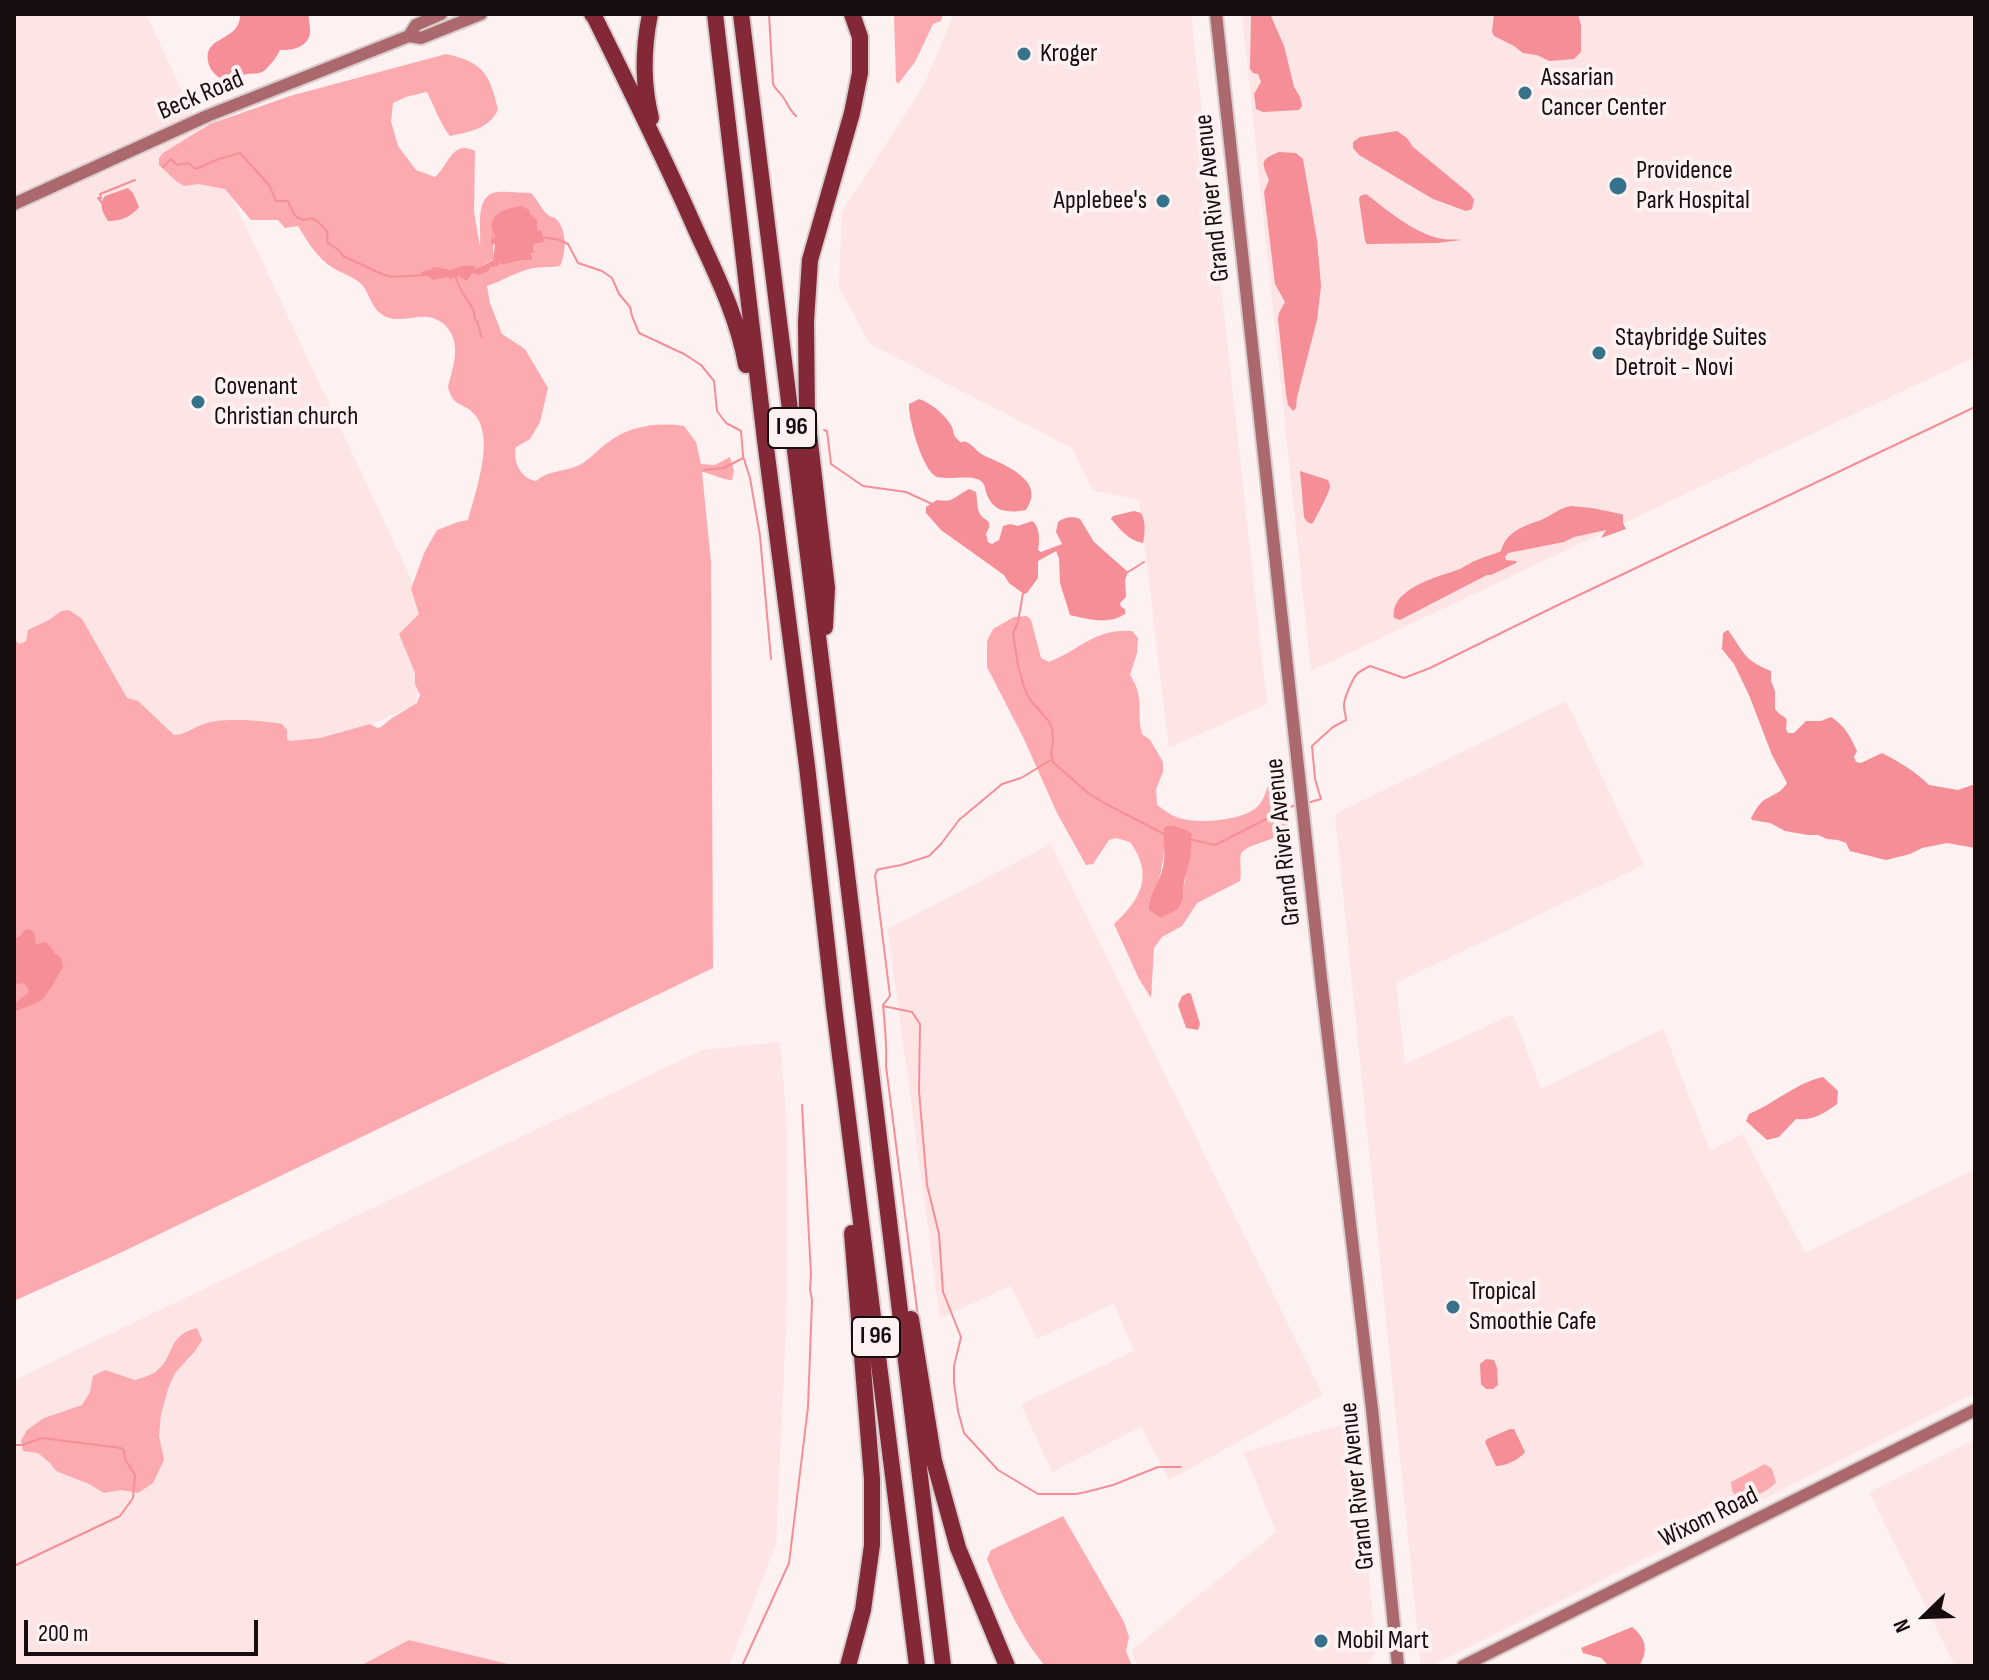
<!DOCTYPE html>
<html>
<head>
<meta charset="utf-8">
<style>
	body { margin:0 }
	#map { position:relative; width:1989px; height:1680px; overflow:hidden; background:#fef1f1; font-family:"Sofia Sans Condensed",sans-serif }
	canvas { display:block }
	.frame { position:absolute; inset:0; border:16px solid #180d0e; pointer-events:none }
	.north { position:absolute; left:1885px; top:1576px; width:80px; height:80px; -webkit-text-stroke:6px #fef1f1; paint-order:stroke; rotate:247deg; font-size:22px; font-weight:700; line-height:32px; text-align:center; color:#180d0e }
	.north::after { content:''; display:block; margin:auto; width:28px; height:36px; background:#180d0e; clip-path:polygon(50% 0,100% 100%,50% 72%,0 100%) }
	.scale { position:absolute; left:24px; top:1620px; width:234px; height:36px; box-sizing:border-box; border:4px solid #180d0e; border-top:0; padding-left:10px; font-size:24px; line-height:28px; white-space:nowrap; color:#180d0e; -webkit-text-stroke:6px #fef1f1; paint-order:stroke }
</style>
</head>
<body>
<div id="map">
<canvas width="1989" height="1680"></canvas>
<div class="frame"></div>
<div class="north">N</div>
<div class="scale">200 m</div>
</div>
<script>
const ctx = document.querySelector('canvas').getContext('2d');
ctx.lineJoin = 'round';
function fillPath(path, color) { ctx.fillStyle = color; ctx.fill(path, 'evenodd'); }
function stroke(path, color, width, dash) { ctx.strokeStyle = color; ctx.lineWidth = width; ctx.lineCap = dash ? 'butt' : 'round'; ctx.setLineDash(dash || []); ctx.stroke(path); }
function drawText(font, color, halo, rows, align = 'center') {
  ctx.font = font + ' "Sofia Sans Condensed",sans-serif'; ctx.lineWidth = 8; ctx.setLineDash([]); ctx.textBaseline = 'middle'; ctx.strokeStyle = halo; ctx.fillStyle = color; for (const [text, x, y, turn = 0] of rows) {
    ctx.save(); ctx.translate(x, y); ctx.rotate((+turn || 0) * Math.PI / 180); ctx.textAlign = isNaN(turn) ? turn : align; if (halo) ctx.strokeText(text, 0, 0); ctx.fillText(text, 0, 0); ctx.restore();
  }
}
const built = new Path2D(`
	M14 14H146L429 617 450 675 418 691 415 705 172 811 74 615 14 646Z
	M954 14H1191L1267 704 1169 748 1139 500 1092 490 1072 448 870 344 839 288 842 212 924 85Z
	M1242 14H1975V357L1311 671Z
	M1566 701 1644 865 1396 983 1405 1064 1513 1014 1541 1089 1663 1029 1710 1151 1743 1134 1805 1253 1975 1169V1393L1431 1666H1421L1335 814Z
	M1051 844 1323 1395 1169 1480 1141 1427 1052 1472 1021 1404 1134 1351 1114 1303 1037 1339 1011 1286 940 1318 888 929Z
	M780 1042 787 1125V1305L776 1544 729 1666H14V1380L702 1050Z
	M1348 1423 1357 1441 1376 1652 1366 1666H1138L1131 1651 1276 1532 1244 1452Z
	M1975 1439V1666H1952L1954 1664 1869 1492Z`);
const green = new Path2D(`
	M894 14H943L941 21 933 24 915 62 898 84 896 81Z
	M446 54C483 62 490 74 498 110 487 130 471 131 450 136 442 127 433 104 427 92L406 97 393 103 391 121 398 146 416 170 435 177C449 165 452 139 475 151L474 212 480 247C482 231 473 194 498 192 509 191 520 193 531 193 537 199 542 210 547 214 556 221 550 213 558 221 567 233 566 253 560 266 548 268 537 266 526 270 512 274 500 282 487 286L490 303 502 334 525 349 548 388 540 422 530 439 516 447C512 461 521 479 536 481 549 470 563 472 577 466 588 462 597 450 607 443 629 426 657 422 684 426L696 442 701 464 715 465 730 457 734 471 732 480C726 481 710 473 702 472L711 563 713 968 120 1253 14 1301V639L19 644 26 641 28 630 49 620 61 611 69 610 82 619 127 698 138 701 174 735C185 735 194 727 204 724 222 717 264 721 282 724L287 730V739L290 741 320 738 370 724 377 728 381 727 392 718 417 703 420 695 415 684V673L399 634 419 614 411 589 425 551 437 530 458 522 468 520C475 493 496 437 474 414 464 402 453 408 448 387 453 366 463 342 444 324 440 321 433 317 428 317 412 315 394 325 380 313 370 306 369 290 360 283 352 276 341 273 333 268 316 257 308 242 298 226L285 228 278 220H251L225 189 198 184 184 186 176 181 159 165V158L163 153 210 124 290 96ZM529 212 540 242 534 243 533 249 534 250 531 253 533 260 518 261 503 265 500 263 499 266 490 268 489 271H484L483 265 494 259C492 250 495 243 492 235L493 238 495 239V232Z
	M1027 616 1031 620 1041 658 1049 662C1082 649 1093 629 1132 631L1138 638 1137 653 1130 675C1145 697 1136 711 1142 734L1150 740 1163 762V772L1156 789 1157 805C1164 810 1170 815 1179 818 1198 824 1242 821 1257 807 1264 801 1267 788 1270 779L1278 778 1285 783 1288 829C1276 842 1246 843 1241 854 1239 860 1242 873 1240 881L1197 903 1182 926 1162 937 1154 948 1151 998 1139 979 1114 924C1141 899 1154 875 1130 842L1116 838 1109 840 1093 864 1086 865 1057 813 1023 737 987 667V641L993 629 1014 617ZM1192 834C1190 856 1184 876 1183 898L1149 901C1161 882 1162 866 1165 845Z
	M197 1328 202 1340 195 1351 175 1373 169 1386 161 1414 159 1436 164 1460 153 1483 138 1493 121 1490 104 1493 89 1484 56 1471 50 1463 38 1453 23 1451 21 1440 27 1430 44 1418 82 1405 90 1392 93 1376 105 1370 135 1380C141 1378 148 1376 154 1373 176 1358 165 1336 197 1328Z
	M1765 1464 1772 1469 1776 1482C1768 1492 1749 1500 1737 1499L1732 1490 1731 1482Z
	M1063 1516 1124 1622 1129 1637 1126 1651 1132 1666H1045C1019 1635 1002 1596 987 1559L991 1550Z
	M409 1640 516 1666H360Z`);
const water = new Path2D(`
	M240 14H309C308 19 310 23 310 28 312 46 293 51 280 50 277 57 271 64 265 70 259 75 254 73 247 74 241 75 236 81 230 81 220 81 209 71 208 61 203 35 241 42 240 14Z
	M1251 14H1270L1284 46 1294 87 1300 97 1302 106 1299 110 1263 112 1256 109 1254 94 1261 82 1258 74 1253 73 1250 69Z
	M1494 14H1578L1581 25V52L1574 59 1549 61 1537 55 1523 53 1514 46 1494 36 1492 32Z
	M1397 131 1407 138 1413 147 1470 194 1474 200 1472 209 1466 211 1433 199 1359 155 1353 148V142L1360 137Z
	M1279 152 1296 153 1303 159 1317 240 1321 286 1317 320 1297 397 1296 408 1293 411 1288 405 1286 394 1278 319 1279 313 1285 302 1275 284 1264 192 1269 180C1262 162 1259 160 1279 152Z
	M128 188 133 193 139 207C131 217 121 221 108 221 103 213 98 204 105 196Z
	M1366 194C1387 210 1416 235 1443 239 1449 240 1456 239 1461 240L1437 243 1367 244 1365 241 1359 199 1360 196Z
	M522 206 529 210 530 214 537 220V231L541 230 544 242 534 244 533 249 535 252 531 253 533 260 518 261 503 265 500 263 499 266 490 268 489 271 478 275 472 273 467 281 459 276 450 279 448 277 433 280 428 276H419L422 272 430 270 434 267 451 270 461 266H474L477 269 493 260 495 245 491 243 492 234 494 239 495 236C484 215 503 209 522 206Z
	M919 399C931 403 946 415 952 427 954 433 953 435 957 439 965 447 959 438 968 443 974 446 977 452 983 455 1004 465 1047 480 1026 510 1011 513 995 513 988 497 985 492 986 485 981 481 972 474 949 480 937 477 923 472 908 419 909 404Z
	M1300 471 1328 480C1329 483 1330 485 1330 487 1330 491 1315 520 1312 524L1307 522 1304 517Z
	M969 489 976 492C977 497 977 507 979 512 984 523 995 518 986 534L988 542 992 544 999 540 1003 526 1010 524 1018 526 1032 521C1040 526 1040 541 1038 550L1041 552 1062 544 1056 532 1058 522C1064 517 1073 516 1080 519L1094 542 1128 572 1125 580 1126 597 1120 603 1121 607 1125 609V614C1108 625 1088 619 1070 615L1060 583 1059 558 1056 551 1038 561V578L1027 593 1024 594 1009 583 1004 575 941 530 926 513V507L937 500C954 503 955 496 969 489Z
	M1571 506 1592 508 1621 514 1623 515V523L1626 529 1601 538 1606 530 1574 537 1564 542 1508 553 1505 557 1506 560 1517 561 1516 563 1491 575H1487L1400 620 1394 618C1390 588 1438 577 1460 569 1466 566 1471 562 1477 560 1485 556 1493 555 1501 551 1506 532 1523 526 1541 520 1551 516 1559 508 1571 506Z
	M1134 511 1141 513C1146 523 1145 532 1143 543 1129 541 1120 529 1111 519L1113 516Z
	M1728 630C1744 652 1743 660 1771 671V681L1775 691V709C1783 720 1789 713 1786 729L1788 733H1794L1806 721H1821L1831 717C1846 727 1850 736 1857 751L1854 757 1856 762 1861 763 1882 753C1900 762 1916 772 1929 785L1958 790 1975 784V848L1947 843 1922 848 1910 854 1886 860 1850 851 1846 843 1838 840 1827 839 1818 835H1808L1785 831 1770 823 1752 820 1751 818C1755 811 1758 805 1764 800 1774 794 1781 793 1787 783L1772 755 1749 695 1734 664 1722 649 1723 633Z
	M1167 826C1177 825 1184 829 1192 834L1190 859 1184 881 1183 898 1178 909 1161 918 1149 910C1148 895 1160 882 1163 867 1166 854 1163 841 1164 828Z
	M30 929 34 933 36 944 46 942 53 950 54 953 61 958 63 967 51 988 41 1001 14 1012V1004L29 992 26 985 22 983 14 985V939L20 936 25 930Z
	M1188 993 1191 994 1200 1024 1198 1030 1186 1028 1178 1005 1182 996Z
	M1823 1077 1838 1091 1837 1104C1822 1115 1814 1120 1796 1119L1779 1137 1767 1140 1746 1121 1749 1114C1775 1103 1796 1083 1823 1077Z
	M1486 1359 1494 1360 1497 1368 1498 1385 1493 1389H1486L1481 1384 1480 1364Z
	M1510 1429H1514L1525 1452C1519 1460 1505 1466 1496 1466L1485 1442 1487 1439Z
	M1632 1627C1646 1638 1649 1651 1639 1666H1609L1601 1658 1583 1653 1581 1648Z`);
const stream = new Path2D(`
	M769 14 773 84C776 91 780 92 783 97 788 104 789 110 796 116
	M163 167 171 159 177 165 188 163 196 169 216 160 240 153 269 185 276 201H288C293 211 293 218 304 220 313 217 313 218 319 223 326 230 329 231 327 242L340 251 343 256 382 274 392 277 426 275
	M103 204 98 198H101L100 194 135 180
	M542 237 560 240 568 244 578 263 602 271 612 278 619 294 630 307 632 316 639 333 684 354 701 365 714 381 717 411 726 423 741 431 743 456 750 478 760 536 771 659
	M455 276C458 282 460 290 464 295 470 305 475 308 475 320L477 321 482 338
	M824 430 827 431 831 464 863 486 906 492 932 504
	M704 470 724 468 743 458
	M1128 572 1144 562
	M1023 593 1018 622 1013 633 1018 666 1024 687 1030 700 1048 720 1052 728 1053 741 1051 753 1053 762 1088 793 1106 804 1164 834
	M1307 803 1321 799 1315 779 1312 746 1333 727 1346 720C1346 715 1344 711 1344 706 1343 700 1353 678 1357 674 1360 671 1366 668 1370 666L1404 678 1430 668 1560 604 1975 407
	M1189 839 1215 845 1290 807 1296 805
	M883 1006 912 1012 920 1024 919 1091 927 1185 939 1234 943 1292 961 1337 954 1366V1383L958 1411 964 1433 998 1470 1038 1494H1076L1086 1492 1113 1485 1158 1467H1181
	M918 1317 886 1066C887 1045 885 1025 883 1005L890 996 875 876 877 870 880 869 901 865 929 856 941 844 959 820 1002 784 1021 778 1051 760
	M14 1445H22L42 1438 121 1448 124 1450 125 1459 135 1475 133 1498 120 1516 14 1566
	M742 1666 789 1563 808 1407 812 1300 810 1289 811 1275 802 1105`);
const secondary = new Path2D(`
	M1216 14 1321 978 1372 1409 1398 1666
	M409 36 416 25 441 14
	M14 204 207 116 409 36 421 38 481 14
	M1463 1666 1975 1410`);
const highway = new Path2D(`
	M592 14 595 18C629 87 664 157 695 228 715 272 738 317 746 365
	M650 14C643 49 642 83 651 118
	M715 14 765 440 807 766 834 1008 917 1666
	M741 14 822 668 943 1666
	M825 627 827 588 807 417 806 321 810 260 852 113 860 73V37L852 14
	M911 1319 934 1461 958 1548 1007 1666
	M848 1666 863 1610 872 1545V1479L852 1233`);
const markers = [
	[1024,54,8,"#367289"],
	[1525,93,8,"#367289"],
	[1618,186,10,"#367289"],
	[1163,201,8,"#367289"],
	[1599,353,8,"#367289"],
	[198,402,8,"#367289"],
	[1453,1307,8,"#367289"],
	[1321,1641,8,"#367289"]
];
const shields = [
	[792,428,48],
	[876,1337,48]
];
const shieldNames = [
	["I 96",792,428],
	["I 96",876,1337]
];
const poiNames = [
	["Kroger",1040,54],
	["Assarian",1541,78],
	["Cancer Center",1541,108],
	["Providence",1636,171],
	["Park Hospital",1636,201],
	["Applebee's",1147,201,"right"],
	["Staybridge Suites",1615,338],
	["Detroit - Novi",1615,368],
	["Covenant",214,387],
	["Christian church",214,417],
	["Tropical",1469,1292],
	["Smoothie Cafe",1469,1322],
	["Mobil Mart",1337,1641]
];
const streetNames = [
	["Beck Road",201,96,-23],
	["Grand River Avenue",1213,198,-96],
	["Grand River Avenue",1284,842,-96],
	["Grand River Avenue",1358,1486,-96],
	["Wixom Road",1709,1518,-26]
];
fillPath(built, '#fde4e5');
fillPath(green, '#fcaaaf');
fillPath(water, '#f58e96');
stroke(stream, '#f58e96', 2);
stroke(secondary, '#d9cdcd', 16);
stroke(highway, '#d9cdcd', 20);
stroke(secondary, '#ab696e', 12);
stroke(highway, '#832836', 16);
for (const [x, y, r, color] of markers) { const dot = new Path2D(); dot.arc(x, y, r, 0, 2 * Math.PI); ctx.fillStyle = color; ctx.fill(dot); stroke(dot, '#fef1f1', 3); }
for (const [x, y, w] of shields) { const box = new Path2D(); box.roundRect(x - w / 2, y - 20, w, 40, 6); ctx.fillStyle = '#fef1f1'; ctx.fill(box); stroke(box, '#180d0e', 2); }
drawText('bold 24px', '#180d0e', null, shieldNames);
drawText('26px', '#180d0e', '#fef1f1', poiNames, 'left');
drawText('26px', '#180d0e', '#fef1f1', streetNames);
</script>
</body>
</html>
